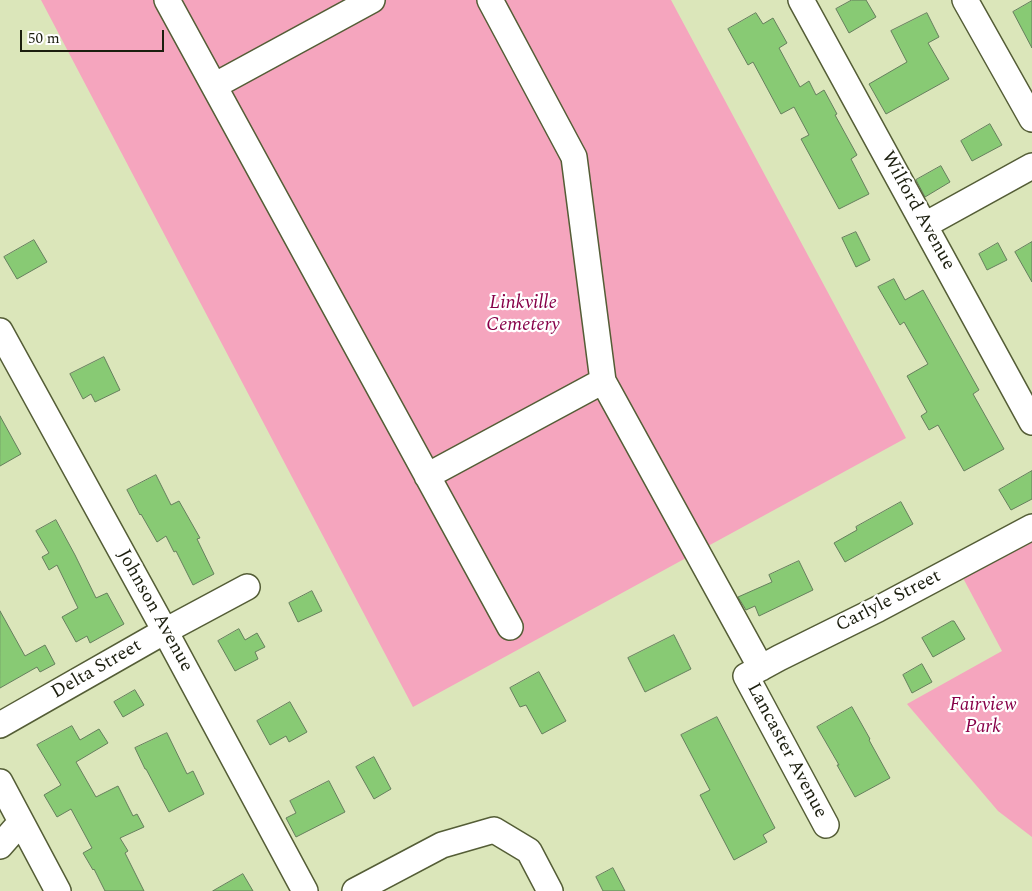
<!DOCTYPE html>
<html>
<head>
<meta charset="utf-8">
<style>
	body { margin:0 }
	#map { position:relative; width:1032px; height:891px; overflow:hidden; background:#dbe6ba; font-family:Spectral,serif }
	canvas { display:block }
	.scale { position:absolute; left:20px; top:30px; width:144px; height:22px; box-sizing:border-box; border:2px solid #1b1e0e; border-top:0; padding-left:6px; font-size:15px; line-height:18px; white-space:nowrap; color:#1b1e0e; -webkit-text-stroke:4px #fff; paint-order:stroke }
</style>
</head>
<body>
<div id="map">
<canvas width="1032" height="891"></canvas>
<div class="scale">50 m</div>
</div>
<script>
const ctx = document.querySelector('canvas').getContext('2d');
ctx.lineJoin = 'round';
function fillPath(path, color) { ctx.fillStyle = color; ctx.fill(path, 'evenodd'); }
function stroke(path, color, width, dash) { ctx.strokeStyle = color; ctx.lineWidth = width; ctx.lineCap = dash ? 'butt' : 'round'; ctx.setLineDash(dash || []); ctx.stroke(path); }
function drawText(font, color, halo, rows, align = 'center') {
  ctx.font = font + ' Spectral,serif'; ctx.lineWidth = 4.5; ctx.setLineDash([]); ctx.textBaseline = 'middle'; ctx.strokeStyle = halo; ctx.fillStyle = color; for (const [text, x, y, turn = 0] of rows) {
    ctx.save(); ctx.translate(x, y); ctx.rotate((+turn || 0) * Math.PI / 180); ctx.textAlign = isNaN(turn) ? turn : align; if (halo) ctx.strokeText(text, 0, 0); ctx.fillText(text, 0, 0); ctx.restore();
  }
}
const green = new Path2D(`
	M41 0H671L906 438 413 707Z
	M1032 541V837L998 811 907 704 1002 651 963 578Z`);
const building = new Path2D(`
	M852 0H866L876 17 849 33 836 9Z
	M1032 1V48L1013 12Z
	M756 13 763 24 773 18 787 43 779 48 800 87 809 81 816 95 824 90 837 114 835 115 857 155 851 159 869 194 839 209 801 139 809 135 794 107 781 114 753 62 748 65 728 29Z
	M927 13 939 37 928 43 949 79 886 114 869 84 907 62 891 31Z
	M990 124 1002 145 972 161 961 141Z
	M941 166 950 182 925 197 916 180Z
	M856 232 870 260 856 267 842 238Z
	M34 240 47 262 17 279 4 257Z
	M1032 242V282L1015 252Z
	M998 243 1007 260 987 270 979 254Z
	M894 279 905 300 923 290 979 390 973 394 1004 449 964 471 938 425 929 430 921 416 927 412 907 376 928 364 904 322 900 325 878 287Z
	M104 357 120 390 95 402 91 394 83 399 70 374Z
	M0 416 21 454 0 466Z
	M1032 471V499L1011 510 999 490Z
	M156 475 171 505 179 501 200 538 197 539 214 574 193 585 176 551 174 552 166 536 157 542 141 514 140 515 127 490Z
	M901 502 913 524 845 562 834 543 857 530 856 527Z
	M56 520 75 555 96 598 107 593 124 624 90 643 87 636 76 642 62 617 78 608 57 565 49 570 42 557 49 553 36 531Z
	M799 561 813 590 759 616 755 606 746 610 738 597 772 582 769 575Z
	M312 591 322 611 298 622 289 603Z
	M0 611 25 656 45 645 55 664 40 672 37 667 0 688Z
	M952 621H954L965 639 933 657 922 638Z
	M239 629 245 640 257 633 265 647 255 652 258 659 235 671 218 641Z
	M674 635 691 669 645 692 628 658Z
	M922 664 932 682 912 693 903 675Z
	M539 672 566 721 542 734 526 705 520 707 510 688Z
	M135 690 144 705 123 717 114 702Z
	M290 702 307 732 289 742 286 736 270 745 257 721Z
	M852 707 870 739 869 740 890 778 855 797 837 765H839L817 727Z
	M717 717 775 828 763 835 767 842 734 860 700 795 710 790 681 735Z
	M72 726 80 740 99 729 108 743 76 762 96 797 118 786 133 816 137 814 144 827 120 838 128 851 125 853 144 891H105L94 869 93 870 83 853 92 848 71 809 57 817 44 795 61 785 37 745Z
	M167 733 187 774 193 771 204 794 169 812 146 769H145L135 748Z
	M374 757 391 789 374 799 356 767Z
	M329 781 345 812 296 837 286 818 296 813 290 801Z
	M613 868 625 891H603L596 877Z
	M243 874 253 891H213Z`);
const minor = new Path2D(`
	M167 0 510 627
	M490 0 574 157 603 381 761 668
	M801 0 1032 422
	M965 0 1032 119
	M214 86 372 0
	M925 225 1032 166
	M0 331 165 631 305 891
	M427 476 603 381
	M0 725 165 631 247 587
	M0 782 58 891
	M826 825 746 676 779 658 878 609 1032 527
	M0 846 21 822
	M355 891 442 845 494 830 529 851 550 891`);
const streetNames = [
	["Wilford Avenue",917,211,61],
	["Carlyle Street",889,602,-27],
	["Johnson Avenue",154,611,61],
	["Delta Street",97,670,-30],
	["Lancaster Avenue",786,751,62]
];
const parkNames = [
	["Linkville",523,304],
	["Cemetery",523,326],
	["Fairview",983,706],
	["Park",983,728]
];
fillPath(green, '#f5a5be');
fillPath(building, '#88ca74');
stroke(building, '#657f5d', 1);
stroke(minor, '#545d36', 28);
stroke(minor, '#fff', 25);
drawText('19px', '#1b1e0e', '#fff', streetNames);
drawText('italic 19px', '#870048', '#fff', parkNames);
</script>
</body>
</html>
